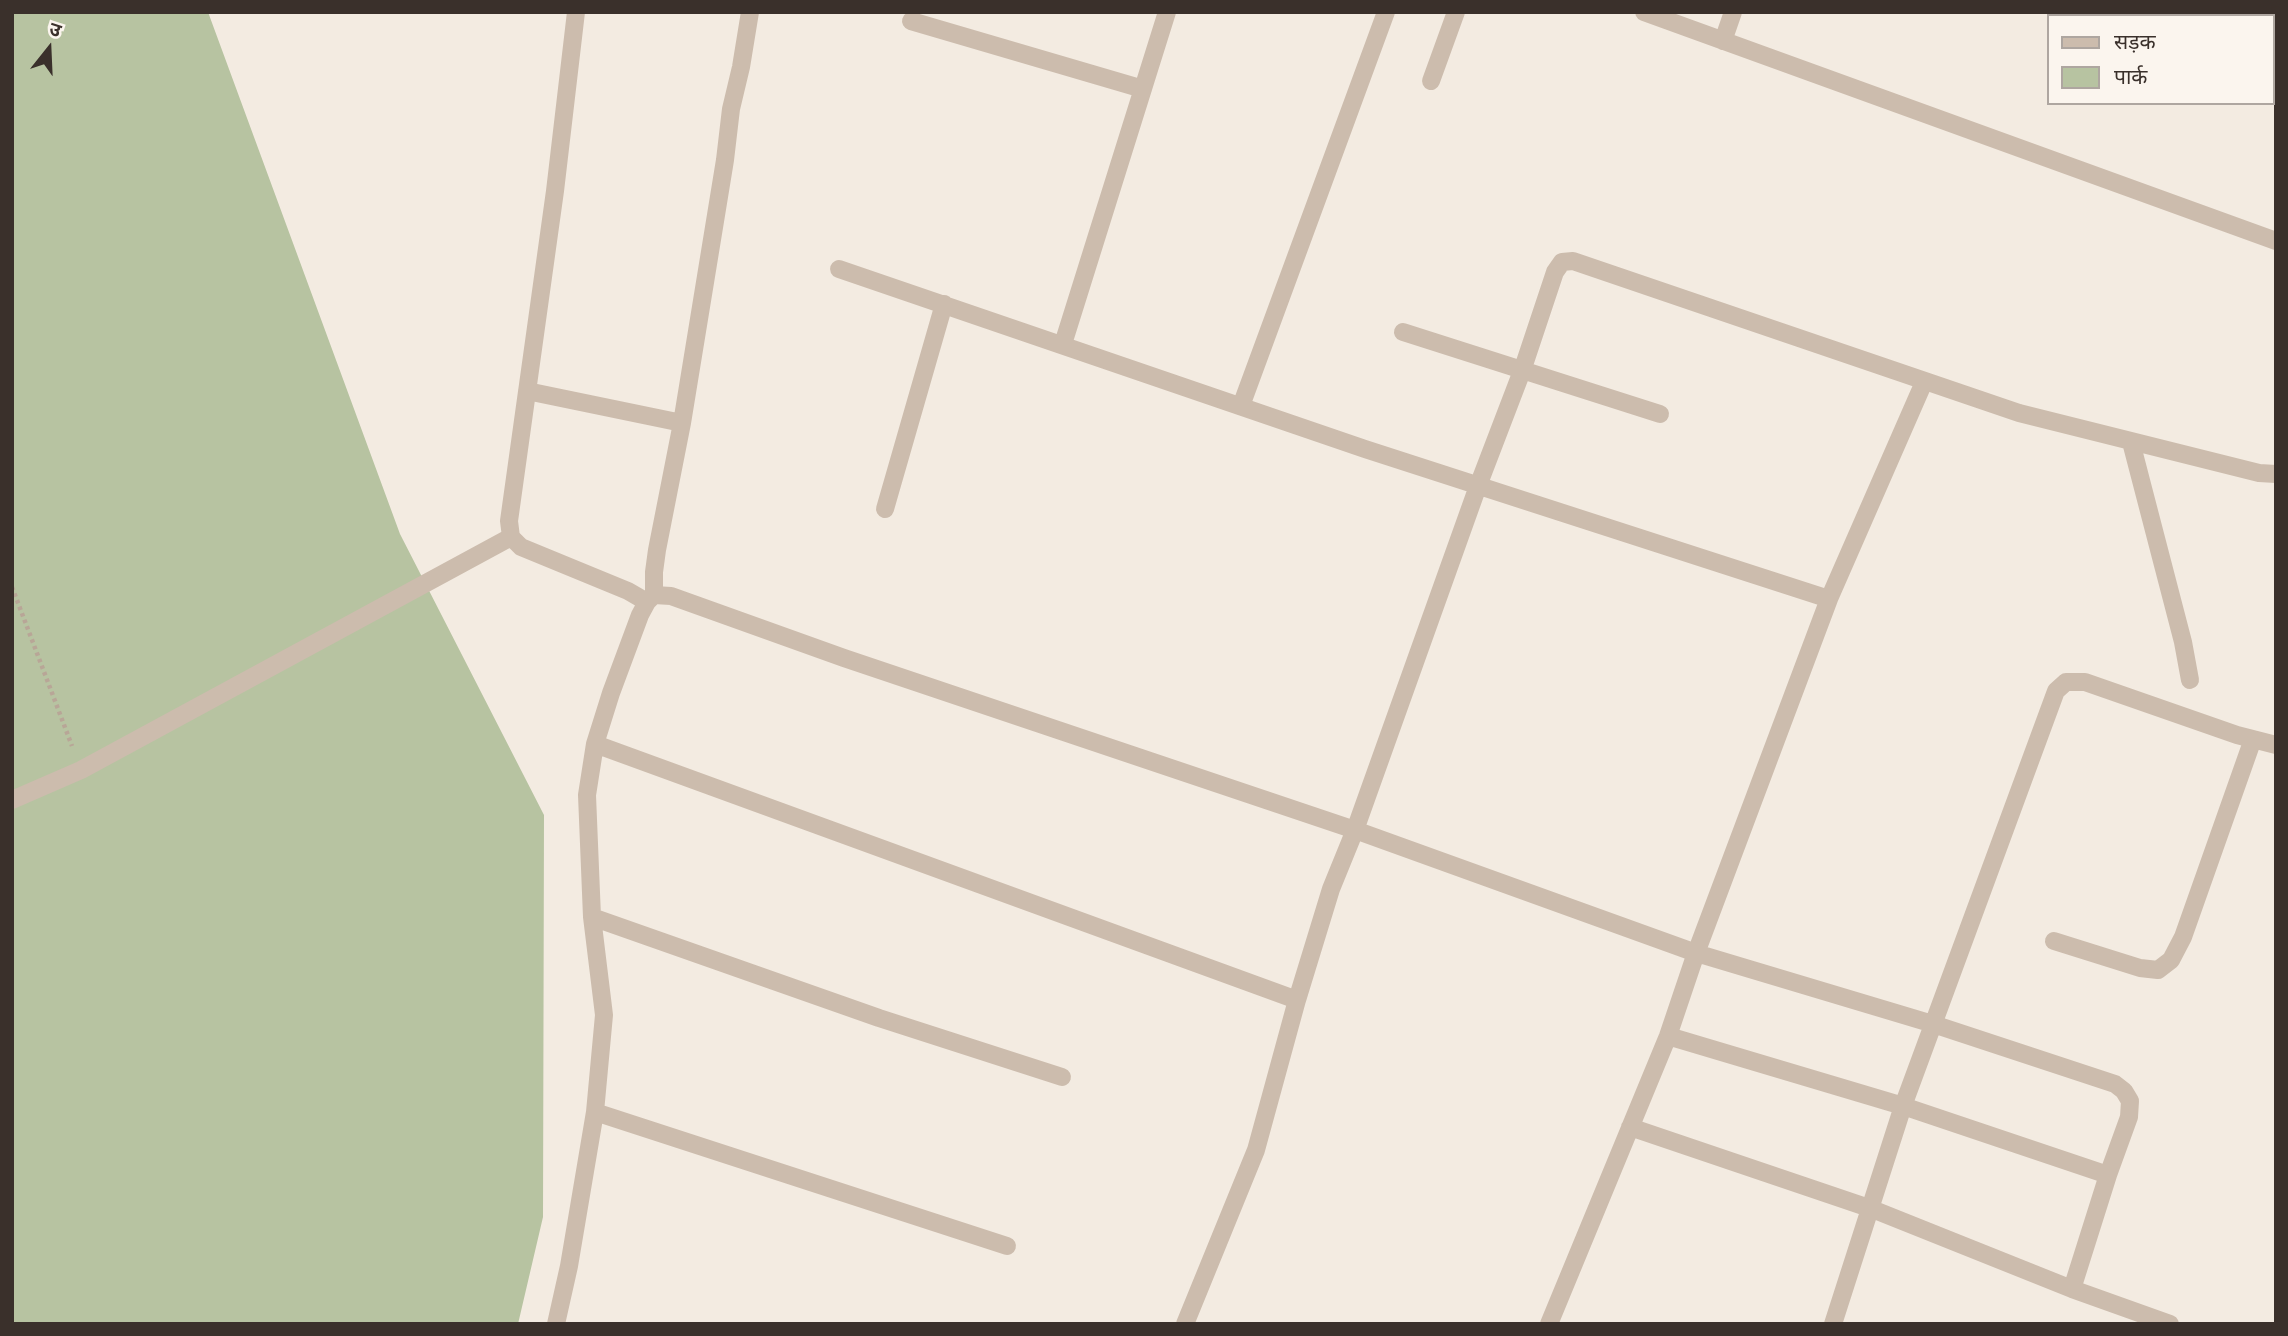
<!DOCTYPE html>
<html>
<head>
<meta charset="utf-8">
<style>
	body { margin:0 }
	#map { position:relative; width:2288px; height:1336px; overflow:hidden; background:#f3ebe1; font-family:"Golos Text","Noto Sans Devanagari",sans-serif }
	canvas { display:block }
	.frame { position:absolute; inset:0; border:14px solid #3a302b; pointer-events:none }
	.legend { position:absolute; left:2047px; top:14px; width:228px; height:91px; box-sizing:border-box; background:#fbf5ee; border:2px solid #aea6a0; margin:0; padding:9px 12px; list-style:none; font-size:21px; color:#3a302b }
	.legend li { display:flex; align-items:center; gap:14px; height:35px }
	.legend b { width:35px; border:2px solid #aea6a0 }
	.north { position:absolute; left:14px; top:14px; width:70px; height:70px; -webkit-text-stroke:5px #fbf5ee; paint-order:stroke; rotate:18deg; font-size:19px; font-weight:700; line-height:28px; text-align:center; color:#3a302b }
	.north::after { content:''; display:block; margin:auto; width:24px; height:32px; background:#3a302b; clip-path:polygon(50% 0,100% 100%,50% 72%,0 100%) }
</style>
</head>
<body>
<div id="map">
<canvas width="2288" height="1336"></canvas>
<div class="frame"></div>
<ul class="legend">
<li><b style="height:9px;background:#ccbcad"></b>सड़क</li>
<li><b style="height:19px;background:#b7c3a1"></b>पार्क</li>
</ul>
<div class="north">उ</div>
</div>
<script>
const ctx = document.querySelector('canvas').getContext('2d');
ctx.lineJoin = 'round';
function fillPath(path, color) { ctx.fillStyle = color; ctx.fill(path, 'evenodd'); }
function stroke(path, color, width, dash) { ctx.strokeStyle = color; ctx.lineWidth = width; ctx.lineCap = dash ? 'butt' : 'round'; ctx.setLineDash(dash || []); ctx.stroke(path); }
const green = new Path2D(`
	M12 12H208L400 534 544 815 543 1217 518 1324H12Z`);
const path = new Path2D(`
	M12 587 72 746`);
const minor = new Path2D(`
	M576 12 555 191 509 521 511 537 521 547 628 591 647 602
	M1644 12 2276 241
	M911 21 1143 89
	M1723 41 1733 12
	M1431 81 1456 12
	M839 269 1365 449 1829 599
	M1403 332 1660 414
	M1063 344 1167 12
	M1924 382 1829 599 1696 953 1933 1024 2115 1084 2124 1091 2130 1101 2129 1117 2108 1175 2072 1289
	M527 391 682 423
	M1241 406 1386 12
	M2131 442 2183 642 2190 680
	M885 509 944 304
	M654 595V572L657 550 682 423 725 160 731 109 741 67 750 12
	M595 744 1297 1000
	M12 800 81 770 511 537
	M592 917 879 1018 1062 1077
	M2054 941 2140 968 2158 970 2171 960 2183 937 2253 739
	M1668 1036 1903 1106 2108 1175
	M595 1112 1007 1246
	M1630 1127 1872 1209 2072 1289 2170 1324
	M556 1324 569 1266 595 1112 604 1015 592 917 587 795 595 744 611 693 640 615 647 602 654 595 671 596 844 658 1355 830 1696 953 1668 1036 1549 1324
	M1185 1324 1256 1150 1297 1000 1331 889 1355 830 1478 486 1522 371 1555 272 1562 262 1573 261 2019 413 2259 473 2276 474
	M1833 1324 1903 1106 2056 691 2066 682H2085L2237 735 2276 745`);
fillPath(green, '#b7c3a1');
stroke(path, '#b8a697', 4.5, [3.5, 3.5]);
stroke(minor, '#ccbcad', 18);
</script>
</body>
</html>
